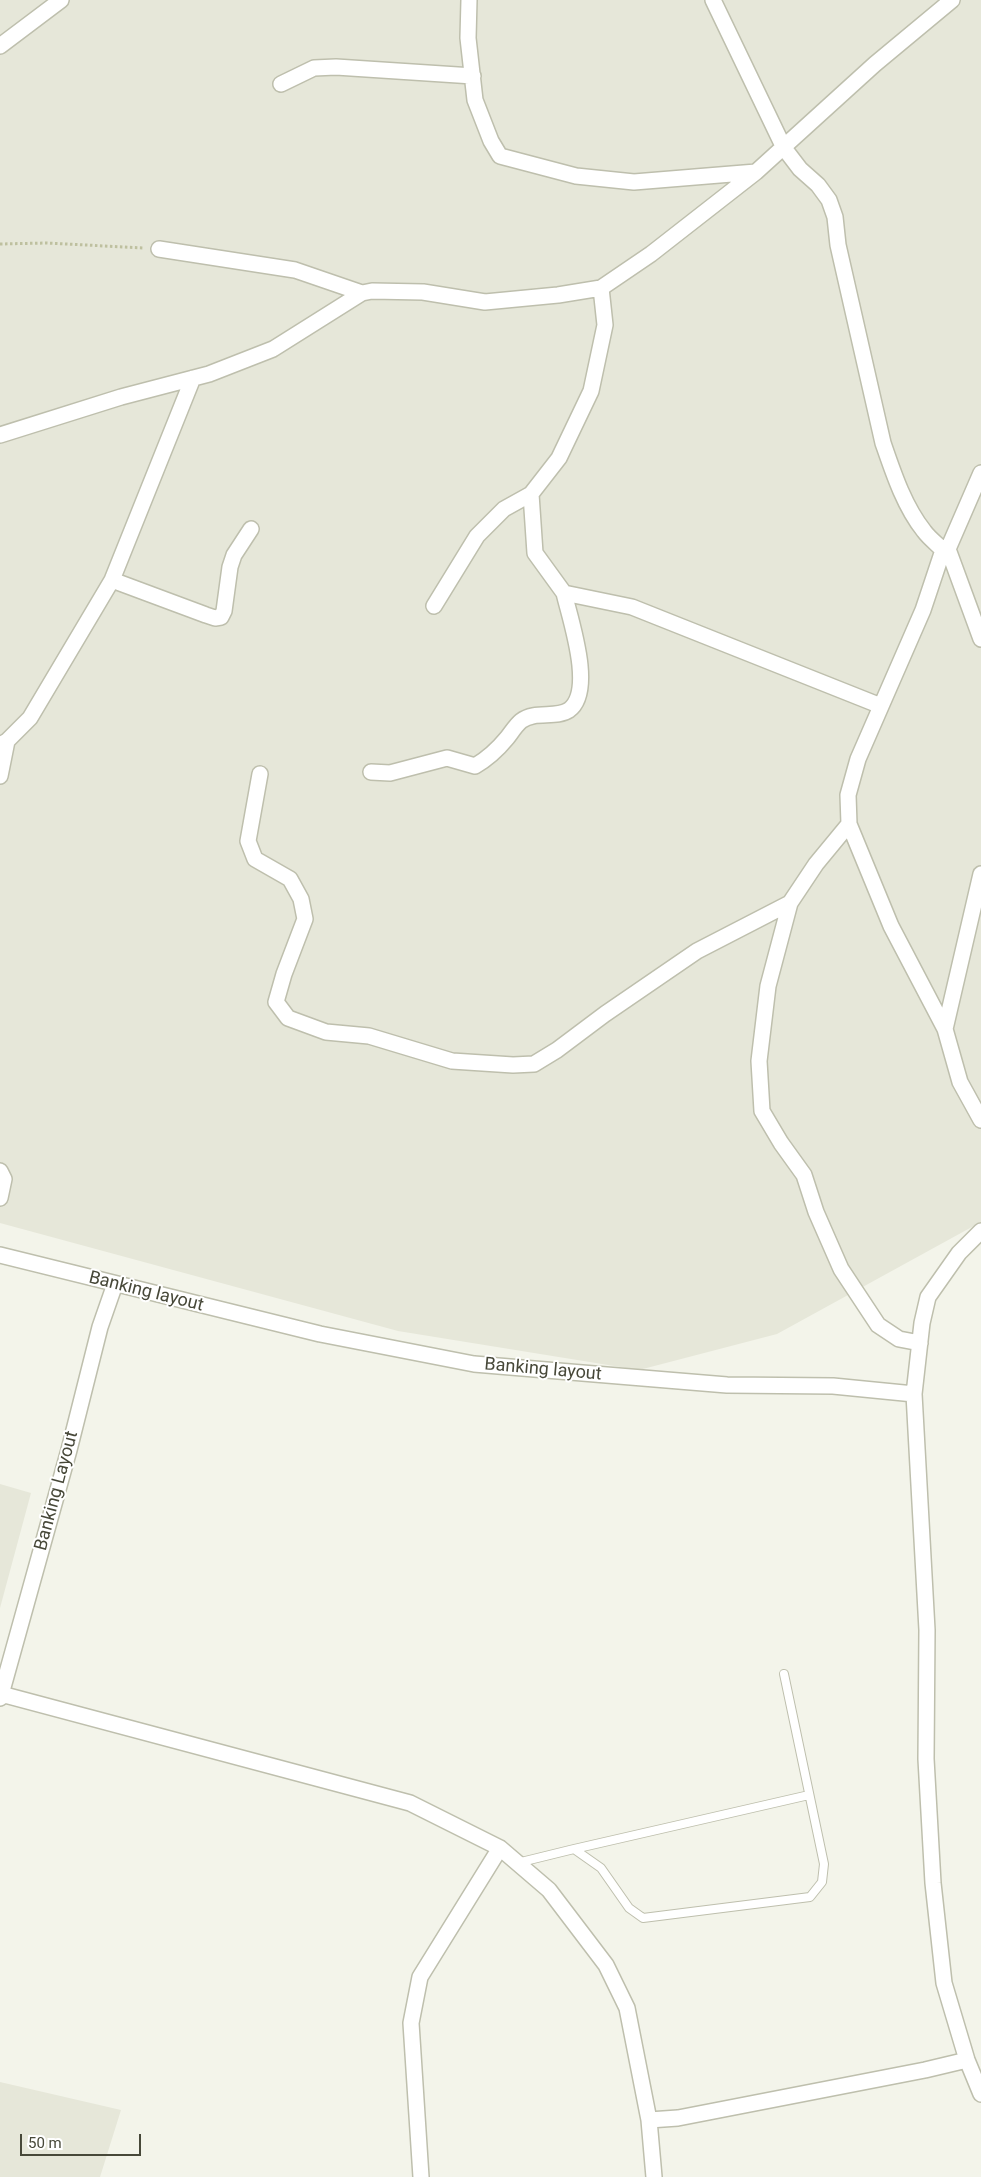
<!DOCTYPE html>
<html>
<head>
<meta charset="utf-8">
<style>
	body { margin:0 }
	#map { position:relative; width:981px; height:2177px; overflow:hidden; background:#f3f4ea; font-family:Roboto,sans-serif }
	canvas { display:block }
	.scale { position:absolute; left:20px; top:2134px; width:121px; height:22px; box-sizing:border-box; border:2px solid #474839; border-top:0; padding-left:6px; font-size:15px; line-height:18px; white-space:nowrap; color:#474839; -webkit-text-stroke:4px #fff; paint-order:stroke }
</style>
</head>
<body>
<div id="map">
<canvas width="981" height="2177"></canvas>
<div class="scale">50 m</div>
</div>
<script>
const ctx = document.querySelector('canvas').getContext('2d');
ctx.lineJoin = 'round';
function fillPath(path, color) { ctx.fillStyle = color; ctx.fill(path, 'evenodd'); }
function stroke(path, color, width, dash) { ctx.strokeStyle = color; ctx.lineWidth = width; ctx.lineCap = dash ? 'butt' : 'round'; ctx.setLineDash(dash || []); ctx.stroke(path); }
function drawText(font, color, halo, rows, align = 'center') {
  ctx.font = font + ' Roboto,sans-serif'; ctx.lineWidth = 4; ctx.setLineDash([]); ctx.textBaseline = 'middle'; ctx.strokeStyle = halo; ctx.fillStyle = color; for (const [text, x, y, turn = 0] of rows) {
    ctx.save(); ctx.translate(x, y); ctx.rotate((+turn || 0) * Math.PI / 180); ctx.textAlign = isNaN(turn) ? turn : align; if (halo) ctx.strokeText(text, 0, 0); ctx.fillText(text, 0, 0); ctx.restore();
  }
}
const residential = new Path2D(`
	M0 0H981V1222L777 1334 639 1370 398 1331 0 1223Z
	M0 1484 31 1493 0 1608Z
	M0 2082 121 2110 100 2177H0Z`);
const path = new Path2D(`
	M0 244 46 243 144 248`);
const lane = new Path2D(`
	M574 1849 809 1795
	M517 1863 574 1849 601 1868 629 1908 643 1918 810 1897 822 1882 824 1864 784 1674`);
const street = new Path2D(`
	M469 0 468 38 475 100 491 141 500 156 576 176 634 182 756 172
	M713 0 784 148 800 169 818 185 829 200 835 217 838 245 883 443C893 472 904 506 924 531 929 538 937 544 943 550
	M0 46 61 0
	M281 84 314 68 336 67 473 76
	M159 249 295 270 362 293
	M601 288 605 325 591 391 559 458 531 494 535 553 564 593 632 607 881 706
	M0 435 121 397 209 374 273 349 362 293 372 291 423 292 485 302 558 295 601 288 651 254 756 172 875 64 952 0
	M981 473 948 549 943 550 923 610 858 759 848 795 849 824 891 926 945 1029 960 1082 981 1120
	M948 549 981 639
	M112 580 206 615 215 618 221 617 224 611 230 567 234 555 251 529
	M434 606 477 536 504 509 531 494
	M0 745 7 741 30 718 112 580 193 378
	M371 772 390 773 447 758 475 766C487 759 498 749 507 738 511 733 516 725 521 721 535 710 556 719 569 710 595 691 570 619 564 593
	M260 774 248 841 255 859 290 879 301 899 305 919 284 974 276 1002 288 1018 326 1032 369 1036 452 1061 513 1065 534 1064 557 1050 605 1014 697 951 790 903 816 864 849 824
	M0 776 7 741
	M790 903 768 986 759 1061 762 1111 781 1143 804 1175 816 1212 841 1269 878 1325 899 1339 920 1343
	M945 1029 981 874
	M0 1171 4 1179 0 1198
	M0 1255 320 1334 474 1364 727 1385 833 1386 914 1394 922 1323 928 1297 959 1253 981 1231
	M914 1394 927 1630 926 1759 933 1883 944 1983 967 2060 981 2094
	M1 1694 410 1803 500 1848 549 1890 606 1965 627 2008 649 2120 678 2118 925 2070 967 2060
	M0 1698 69 1450 100 1327 115 1284
	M649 2120 654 2177
	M421 2177 411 2023 420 1977 500 1848`);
const streetNames = [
	["Banking layout",146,1292,14],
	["Banking layout",543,1370,5],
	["Banking Layout",57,1491,-75]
];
fillPath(residential, '#e6e7d9');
stroke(lane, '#bebfad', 10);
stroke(street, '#bebfad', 18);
stroke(path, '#bec09f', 3, [2.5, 2.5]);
stroke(lane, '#fff', 8);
stroke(street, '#fff', 15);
drawText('18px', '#474839', '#fff', streetNames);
</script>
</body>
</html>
